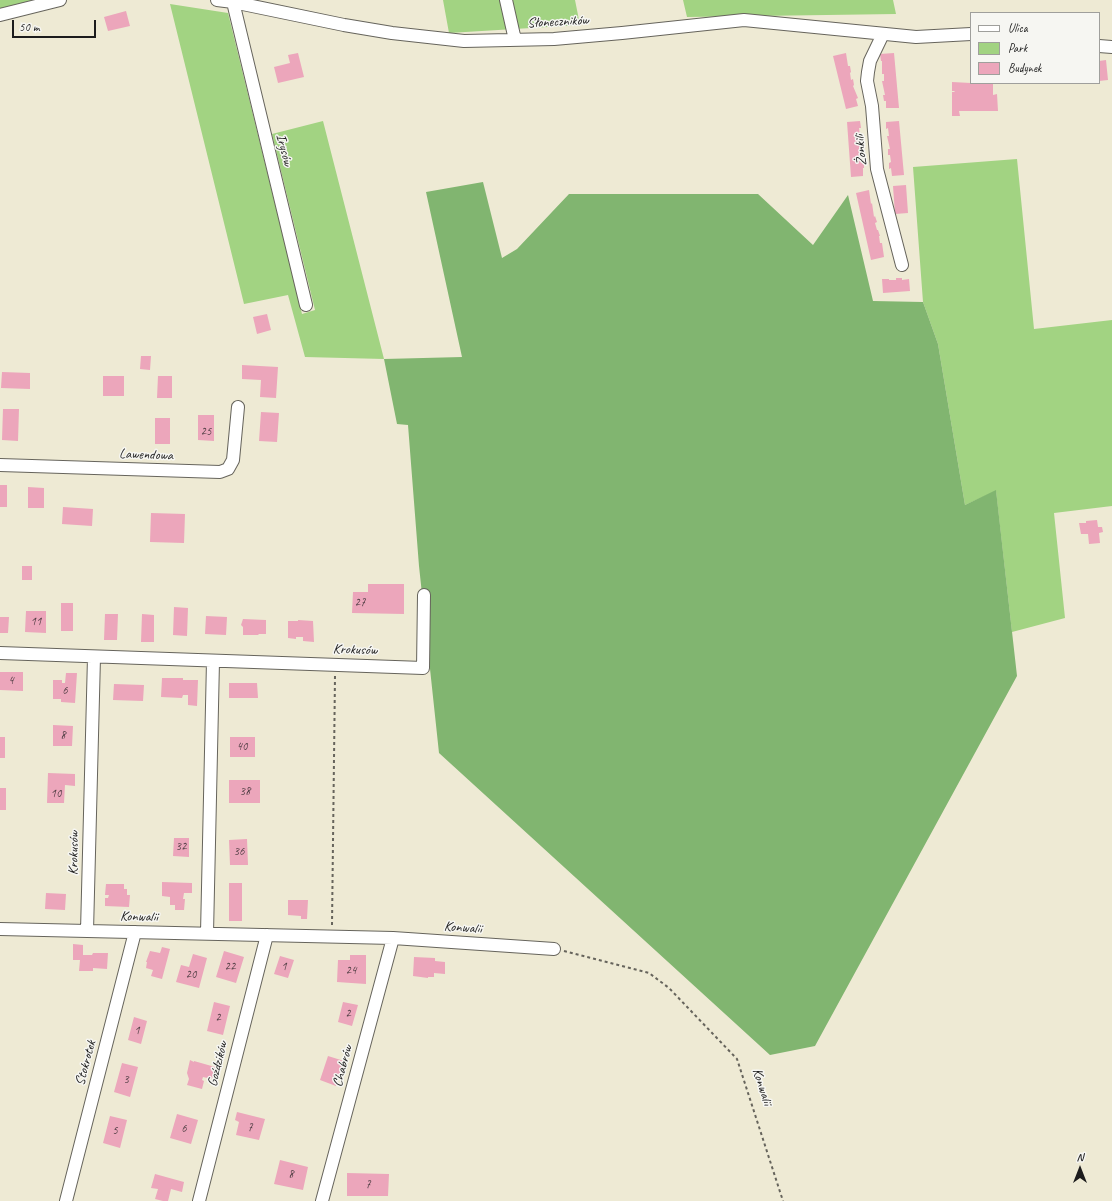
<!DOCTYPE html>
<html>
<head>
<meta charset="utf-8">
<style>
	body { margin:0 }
	#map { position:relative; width:1112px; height:1201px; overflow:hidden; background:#eeead4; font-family:Caveat,sans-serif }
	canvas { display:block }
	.legend { position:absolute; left:970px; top:12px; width:130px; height:72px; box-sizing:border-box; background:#f6f6f2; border:1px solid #9f9f9c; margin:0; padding:5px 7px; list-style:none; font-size:12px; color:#1c1c1c }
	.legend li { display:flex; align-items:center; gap:8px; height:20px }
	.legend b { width:20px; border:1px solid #9f9f9c }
	.north { position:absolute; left:1060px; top:1149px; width:40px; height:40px; -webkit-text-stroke:3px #f6f6f2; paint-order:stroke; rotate:0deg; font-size:11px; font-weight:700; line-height:16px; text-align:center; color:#1c1c1c }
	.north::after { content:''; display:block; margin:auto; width:14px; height:18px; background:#1c1c1c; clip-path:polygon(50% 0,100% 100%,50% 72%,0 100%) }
	.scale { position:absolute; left:12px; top:20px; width:84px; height:18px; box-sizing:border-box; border:2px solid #1c1c1c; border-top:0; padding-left:5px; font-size:12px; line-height:14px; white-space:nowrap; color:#1c1c1c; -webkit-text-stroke:3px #f6f6f2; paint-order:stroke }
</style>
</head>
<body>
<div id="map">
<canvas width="1112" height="1201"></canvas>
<ul class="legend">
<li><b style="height:5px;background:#fff"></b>Ulica</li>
<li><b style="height:11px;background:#a2d382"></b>Park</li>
<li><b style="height:11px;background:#eca6bb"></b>Budynek</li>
</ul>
<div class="north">N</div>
<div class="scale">50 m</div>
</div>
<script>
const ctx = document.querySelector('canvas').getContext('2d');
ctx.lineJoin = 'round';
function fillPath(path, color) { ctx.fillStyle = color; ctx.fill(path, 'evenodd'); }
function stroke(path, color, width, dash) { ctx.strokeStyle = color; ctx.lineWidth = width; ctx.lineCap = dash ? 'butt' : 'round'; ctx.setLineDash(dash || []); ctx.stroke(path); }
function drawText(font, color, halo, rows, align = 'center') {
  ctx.font = font + ' Caveat,sans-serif'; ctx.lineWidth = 3; ctx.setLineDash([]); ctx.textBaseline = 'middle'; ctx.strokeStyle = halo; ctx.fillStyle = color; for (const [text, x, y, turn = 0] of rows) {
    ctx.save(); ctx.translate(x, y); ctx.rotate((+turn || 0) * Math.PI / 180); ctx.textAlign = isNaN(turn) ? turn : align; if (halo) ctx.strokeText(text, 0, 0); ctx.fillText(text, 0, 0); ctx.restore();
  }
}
const green = new Path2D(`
	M0 0H34L0 9Z
	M443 0H575L580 25 449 33Z
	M683 0H893L896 14 687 17Z
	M170 4 228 13 302 314 315 310 272 134 323 121 384 359 305 357 288 295 244 304Z
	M1017 159 1034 329 1112 320V506L1054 513 1065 618 1012 632 996 491 965 505 938 344 923 302 913 167Z`);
const forest = new Path2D(`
	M483 182 502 258 517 249 569 194H758L813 245 848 195 873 301 923 302 938 344 965 505 996 490 1017 676 815 1046 770 1055 439 753 419 566 408 425 397 424 384 359 462 357 426 192Z`);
const building = new Path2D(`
	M126 11 130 26 108 31 104 17Z
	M298 53 304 77 278 83 274 67 290 63 288 55Z
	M846 53 848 66H850L851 72 850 73 851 80 853 79 854 85 853 86 858 98 856 99 858 106 846 109 833 56Z
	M894 53 899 108H886V101H884L883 95H885L882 81H884V74H882V61H881L880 54Z
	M1106 60 1108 80 1099 81V61Z
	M952 82 971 83H975V84H993V95L997 94 998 111H959L960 116H952V92H955L954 91H952Z
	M860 121 861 128H859L860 135H861L862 141H860L863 155H861L862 162H864V168H863V176L851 177 847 122Z
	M899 121 904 175 892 176 891 168 889 169V163L891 162 890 155H888V149H890L887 136H889L888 128 886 129V122Z
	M906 185 908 213 895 214 893 186Z
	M869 190 871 204 872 203 874 217 875 216 877 222 875 223 877 230H878L880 236H879L880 243H882L884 257 871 260 856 193Z
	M896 278H902V280L909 279 910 291 883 293 882 279H889V280H896Z
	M267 314 271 330 257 334 253 317Z
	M141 356H151L150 370 140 369Z
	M242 365 278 367 276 398 260 397 261 380 242 379Z
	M2 372 30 373V389L1 388Z
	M103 376H124V396H103Z
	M158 376H172V398H157Z
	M3 409H19L18 441 2 440Z
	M261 412 279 413 277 442 259 441Z
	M198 415H214V441L198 440Z
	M155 418H170V444H155Z
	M0 485H7V507H0Z
	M28 487 44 488V508H28Z
	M63 507 93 509 92 526 62 524Z
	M151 513 185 514 184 543 150 542Z
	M1097 520 1098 527H1102L1103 532 1099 533 1100 543 1089 544 1088 534H1081L1079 523H1086V521Z
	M22 566H32V580H22Z
	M368 584H404V614L352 613 353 592H368Z
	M61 603H73V631H61Z
	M174 607 188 608 187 636 173 635Z
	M26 611H46V633L25 632Z
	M105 614H118L117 640H104Z
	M142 614 154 615V642H141Z
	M206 616 227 617 226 635 205 634Z
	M0 617H9L8 633H0Z
	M243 619 266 620V634H259L258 635H243V627L241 625Z
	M298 620 313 621 314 642 303 641V637H296V639L288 638V621H298Z
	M0 672H23V691L0 690Z
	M66 673H77L75 703 61 702V699H53V680H62V683H65Z
	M162 678H183V680H198L197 706 188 705V695H183L182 698 161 697Z
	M229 683H257L258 698H229Z
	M114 684 144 685 143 701 113 700Z
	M53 725 73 726 72 746H53Z
	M0 737H5V758H0Z
	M230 737H255V757H230Z
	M48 773 75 774V786L65 785 64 803H47Z
	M229 780H260V803H229Z
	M0 788H6V810H0Z
	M174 838H189V857L173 856Z
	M247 839 248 865H230L229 840Z
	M162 882 192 883V893H184L183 899H185L184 910H175V905H170V897L162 896Z
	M229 883H242V921H229Z
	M106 884H124V889H127V895H130L129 907 105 906V898H108L109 895H105Z
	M46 893 66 894 65 910 45 909Z
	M288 900H308L307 919H301V916L288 915Z
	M73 944 83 945V955H92L93 953H108L107 969 93 968V971H79L80 960H73Z
	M162 947 170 949 162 979 151 976 153 970 146 968 147 962H146L150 951 160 953Z
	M224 951 244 957 236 983 216 977Z
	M193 954 207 958 199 988 176 982 181 965 189 967Z
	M350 955H366V984L337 982 338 960H350Z
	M280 956 294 960 288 978 274 974Z
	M414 957 435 958V961L445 962V974L434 973V977H428V978L413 976Z
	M214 1002 230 1006 223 1035 207 1031Z
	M343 1002 358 1005 352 1026 338 1022Z
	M134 1017 147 1021 141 1044 128 1040Z
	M328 1056 344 1061 336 1086 320 1080Z
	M190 1060 194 1062V1061L215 1067 212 1079 203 1077 202 1080 204 1081 202 1089 187 1085 189 1079 187 1073Z
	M122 1063 138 1067 130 1097 114 1092Z
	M237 1112 265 1119 259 1140 236 1135 239 1122 235 1120Z
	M177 1114 198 1120 191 1144 170 1138Z
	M110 1116 127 1120 120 1148 103 1143Z
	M280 1160 308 1167 303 1190 274 1184Z
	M347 1173 389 1174 388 1196H347Z
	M155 1174 184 1182 182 1192 171 1189 168 1201H163L155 1199 158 1189 151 1188Z`);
const path = new Path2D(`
	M332 925 335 676
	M564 951 649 973 669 988 737 1059 783 1201`);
const minor = new Path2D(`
	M217 0 233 2 344 25 392 33 464 41 554 39 622 33 744 20 916 37 971 34
	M506 0 515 40
	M233 2 306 305
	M0 15 60 0
	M883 34 870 61 868 72 867 81 872 106 877 169 902 265
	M1099 46 1112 47
	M0 465 220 472 228 469 233 460 238 407
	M0 653 423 668 424 595
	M0 929 393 938 554 949
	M87 931 94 657
	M207 933 213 661
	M66 1201 135 932
	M199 1201 267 935
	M322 1201 393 938`);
const numberNames = [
	["25",206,432],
	["27",360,603],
	["11",36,622],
	["4",11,681],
	["6",65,691],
	["8",63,736],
	["40",242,747],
	["38",245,792],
	["10",56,794],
	["32",181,847],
	["36",239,852],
	["22",230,967],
	["1",284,967],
	["24",351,971],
	["20",191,975],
	["2",348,1014],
	["2",218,1018],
	["1",137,1031],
	["3",126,1080],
	["7",250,1128],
	["6",184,1129],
	["5",115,1131],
	["8",291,1175],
	["7",368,1185]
];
const streetNames = [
	["Słoneczników",558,22,-3],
	["Irysów",284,150,76],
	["Żonkili",861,150,-95],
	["Lawendowa",146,455,2],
	["Krokusów",355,650,2],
	["Krokusów",74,853,-89],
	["Konwalii",139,917,1],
	["Konwalii",463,928,4],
	["Stokrotek",86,1063,-75],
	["Goździków",218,1064,-76],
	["Chabrów",343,1066,-75],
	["Konwalii",762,1087,72]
];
fillPath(green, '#a2d382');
fillPath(forest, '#81b570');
fillPath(building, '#eca6bb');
stroke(minor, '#66645c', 14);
stroke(path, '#66645c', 2, [3, 3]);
stroke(minor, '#fff', 12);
drawText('12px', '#503e44', null, numberNames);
drawText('14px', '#1c1c1c', '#f6f6f2', streetNames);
</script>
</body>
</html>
